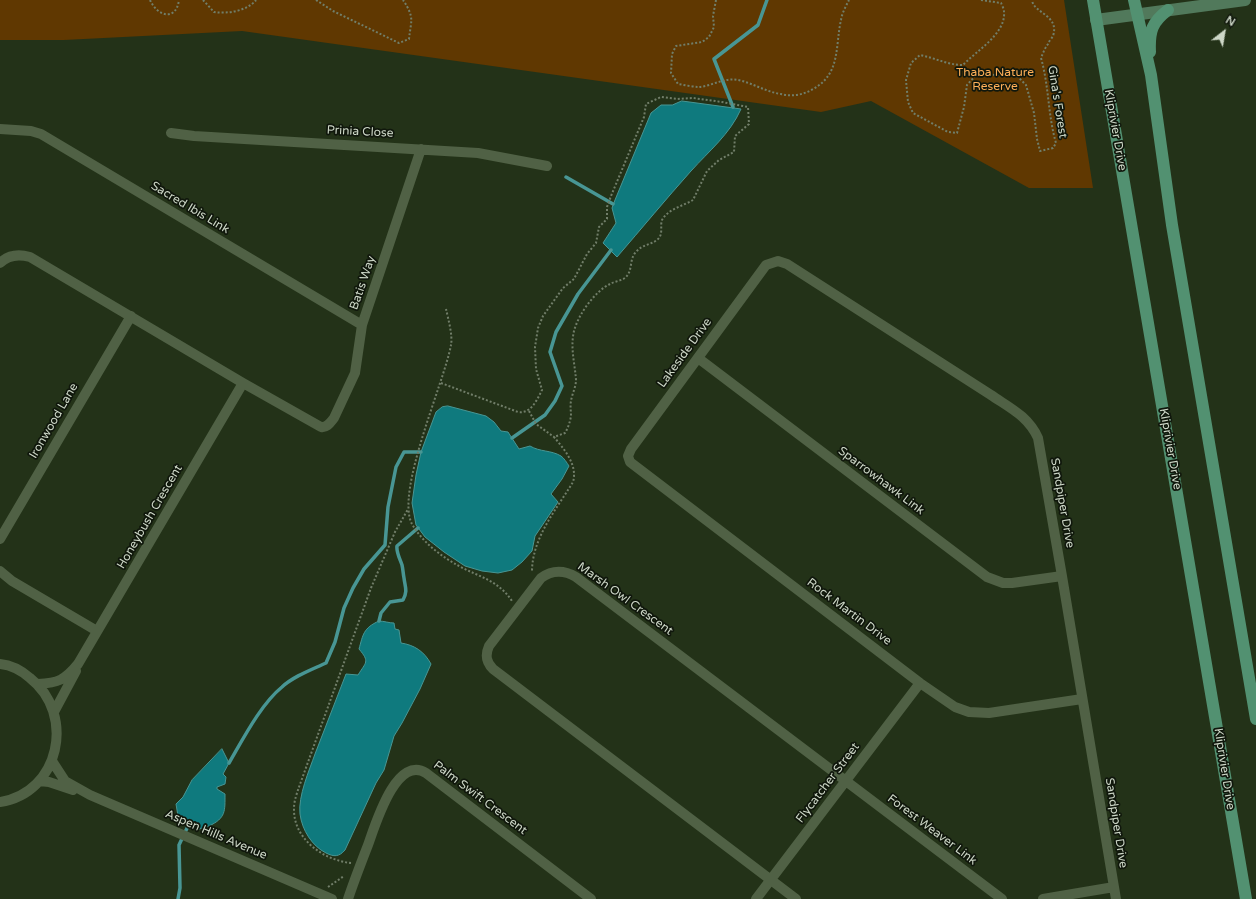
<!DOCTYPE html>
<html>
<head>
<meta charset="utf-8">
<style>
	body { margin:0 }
	#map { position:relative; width:1256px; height:899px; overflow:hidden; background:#233218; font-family:"Varela Round",sans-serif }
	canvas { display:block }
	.north { position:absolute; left:1204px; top:12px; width:40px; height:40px; -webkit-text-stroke:3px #10170c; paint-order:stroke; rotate:31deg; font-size:11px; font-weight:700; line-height:16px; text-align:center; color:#cdd7c7 }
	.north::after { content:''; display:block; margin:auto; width:14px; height:18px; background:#cdd7c7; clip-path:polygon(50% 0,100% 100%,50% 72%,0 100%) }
</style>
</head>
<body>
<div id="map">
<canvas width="1256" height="899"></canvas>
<div class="north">N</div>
</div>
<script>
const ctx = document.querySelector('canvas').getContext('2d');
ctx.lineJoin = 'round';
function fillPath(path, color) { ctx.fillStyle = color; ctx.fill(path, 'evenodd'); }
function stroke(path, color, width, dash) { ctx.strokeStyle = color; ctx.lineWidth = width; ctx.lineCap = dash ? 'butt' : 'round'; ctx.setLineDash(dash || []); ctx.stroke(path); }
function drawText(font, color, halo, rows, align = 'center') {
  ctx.font = font + ' "Varela Round",sans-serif'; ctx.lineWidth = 3.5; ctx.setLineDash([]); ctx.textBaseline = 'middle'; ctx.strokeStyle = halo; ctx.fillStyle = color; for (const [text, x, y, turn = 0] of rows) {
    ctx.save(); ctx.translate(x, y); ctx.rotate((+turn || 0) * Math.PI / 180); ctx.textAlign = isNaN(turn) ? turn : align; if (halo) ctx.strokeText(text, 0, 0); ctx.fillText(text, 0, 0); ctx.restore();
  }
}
const green = new Path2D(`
	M0 0H1064L1093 188H1029L871 101 821 112 242 31 64 40H0Z`);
const water = new Path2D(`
	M682 101 741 109C730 134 709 151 691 171 666 199 642 228 617 257L603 243 616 223 612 208 615 200 651 113 661 105H672Z
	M448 406 486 416 494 422 501 431 508 432 519 449 530 446C540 452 551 450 561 456 564 458 567 463 569 466L562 479 551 494 558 502 535 536 532 551 522 562 512 570 498 573 482 571 465 566 444 552 425 537 416 525 412 503 416 475 421 452 436 412 442 407Z
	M379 621C384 621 389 623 394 623L395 629 399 630 401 643C414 645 424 651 431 664L420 689 402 723 394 736 384 770 376 783 345 850C339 857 334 857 326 853 312 846 302 830 300 814 298 796 309 771 315 754 325 727 336 701 346 674L358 675C366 662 370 662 359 649 363 635 363 628 379 621Z
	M222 749 229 763 223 774 226 777 225 784 217 787V789L225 794C225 811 226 818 209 826 205 828 201 828 197 830L179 822 176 804 183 797 192 780Z`);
const stream = new Path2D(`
	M733 107 714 59 758 25 767 0
	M566 177 613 204
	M512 438 545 415 555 401 562 386 550 352 556 332 578 294 611 250
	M379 621 381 613 390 602 403 600C408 591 405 587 404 578 403 573 403 569 402 565 400 559 396 552 397 546L418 528
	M229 763C243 739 261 704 282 687 294 676 311 670 326 663L335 642 344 608 353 588 364 569 385 545 388 507 396 467 404 452H421
	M178 899 180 888 179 845 188 826`);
const path = new Path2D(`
	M150 0C157 16 176 22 179 0
	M203 0 214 12C228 14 247 11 256 0
	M316 0 333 11 399 43 409 39C411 20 415 18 403 0
	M716 0 713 16 714 27 709 37 702 42 676 46 672 54 671 73 678 84C685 85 693 87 699 87 712 86 725 77 738 80 753 83 766 92 781 94 792 97 803 95 813 89 841 74 835 46 841 20 842 13 846 6 849 0
	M981 0 1001 3C1002 5 1004 9 1004 12 1006 34 976 51 963 65 948 65 935 58 920 55L911 63 906 80 908 102 913 113 948 132 957 133 964 107 967 85 977 74 1017 76 1026 85 1034 113 1037 139 1040 151 1053 148 1056 143C1048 116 1049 86 1041 58 1043 53 1045 48 1048 44 1049 41 1052 38 1053 36 1060 15 1033 13 1032 0
	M446 309C448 318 453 336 451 345 444 383 395 492 412 524 422 542 442 557 459 566 479 577 498 580 512 601
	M441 383 518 412C531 414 537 400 542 390L536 369 535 347 538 328 543 316 563 288 574 279 587 254 596 243 599 227 607 219V207L611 196 644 117 646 104 661 97 677 99 693 98 722 102 748 107 749 124 735 136 734 152 719 160 707 171 693 200C683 206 668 209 662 220 660 225 663 233 659 238 653 245 642 244 636 252 629 259 633 270 626 277 622 281 615 281 610 284 595 291 578 315 574 331 570 348 575 364 576 380 576 387 572 394 571 401 570 406 571 411 571 416 570 422 568 428 565 433L554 437C564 449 578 465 573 482 556 510 532 538 532 572
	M529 411 536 424 554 437
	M351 863C323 860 293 839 294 808 294 801 297 793 299 787L371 588 395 532 408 509
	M328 887 344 876`);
const street = new Path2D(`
	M0 129 31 131 41 134 362 325
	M171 133 194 136 478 153 547 166
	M0 263C8 255 19 254 30 257L243 383 321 427C327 428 330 423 334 418L355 373 362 325 421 149
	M698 358 987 577 1003 583H1012L1062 576
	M0 539 131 316
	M0 571 12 581 97 631
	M0 664C11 665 22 671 30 678 76 714 60 793 0 802
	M38 684C58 683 65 680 78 664L243 383
	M1082 699 989 713 969 712 955 707 920 683 630 462 628 456 631 449 766 265 778 261 787 264 991 395C1010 408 1028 416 1038 438L1062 576 1116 899
	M54 712 76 671
	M52 761 65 781 90 795 332 899
	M39 781 49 782 73 790
	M348 899C354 881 361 863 368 845 375 826 396 754 426 773L591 899
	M756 899 920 683
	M796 899 493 669C486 662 485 655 489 646L541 578C552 570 564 570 576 577L1002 899
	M1043 899 1114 887`);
const secondary = new Path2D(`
	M1096 20 1245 0`);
const primary = new Path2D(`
	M1093 0 1246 899
	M1134 0 1151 75 1172 225 1256 719
	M1150 52C1149 31 1152 22 1168 10`);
const parkNames = [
	["Thaba Nature",995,73],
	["Reserve",995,87]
];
const streetNames = [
	["Gina's Forest",1057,102,81],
	["Kliprivier Drive",1115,130,80],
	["Prinia Close",360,132,3],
	["Sacred Ibis Link",190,208,31],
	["Batis Way",363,283,-71],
	["Lakeside Drive",685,353,-54],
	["Ironwood Lane",54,421,-60],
	["Kliprivier Drive",1170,449,80],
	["Sparrowhawk Link",881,481,37],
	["Sandpiper Drive",1062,503,80],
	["Honeybush Crescent",150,517,-60],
	["Marsh Owl Crescent",625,599,36],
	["Rock Martin Drive",849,612,37],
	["Kliprivier Drive",1224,769,81],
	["Flycatcher Street",828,783,-53],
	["Palm Swift Crescent",480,798,37],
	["Sandpiper Drive",1116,823,81],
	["Forest Weaver Link",932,830,37],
	["Aspen Hills Avenue",216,835,23]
];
fillPath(green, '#603801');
fillPath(water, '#0f7a7e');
stroke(water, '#489694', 1);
stroke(stream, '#489694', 3.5);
stroke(path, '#717e69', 2, [2, 2]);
stroke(street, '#506145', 10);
stroke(secondary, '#51795b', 12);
stroke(primary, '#529171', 12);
drawText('12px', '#feaf58', '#10170c', parkNames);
drawText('12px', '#cdd7c7', '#10170c', streetNames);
</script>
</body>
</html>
